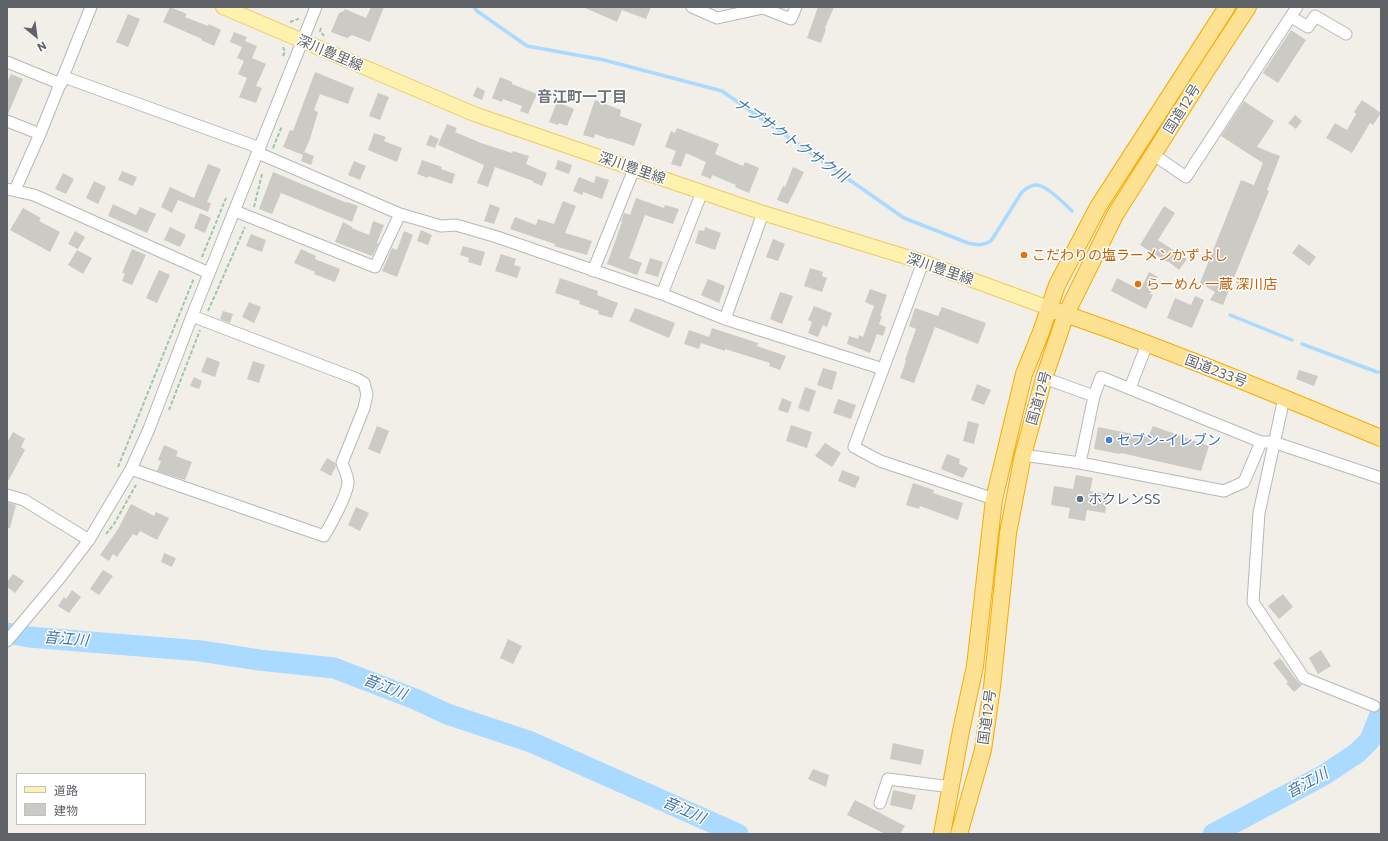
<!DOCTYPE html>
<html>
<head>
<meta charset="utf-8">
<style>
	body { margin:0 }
	#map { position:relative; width:1388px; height:841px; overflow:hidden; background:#f1efe8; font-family:Commissioner,"Noto Sans JP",sans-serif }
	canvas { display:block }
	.frame { position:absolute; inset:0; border:8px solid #5f6368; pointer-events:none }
	.legend { position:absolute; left:16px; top:773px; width:130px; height:52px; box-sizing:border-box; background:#fff; border:1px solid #bfc1c3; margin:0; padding:5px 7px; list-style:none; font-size:12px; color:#5f6368 }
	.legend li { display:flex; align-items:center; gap:8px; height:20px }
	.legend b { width:20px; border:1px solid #bfc1c3 }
	.north { position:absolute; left:16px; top:16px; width:40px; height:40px; -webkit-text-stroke:3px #fff; paint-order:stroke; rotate:151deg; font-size:11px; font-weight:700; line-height:16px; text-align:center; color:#5f6368 }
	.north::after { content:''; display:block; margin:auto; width:14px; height:18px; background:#5f6368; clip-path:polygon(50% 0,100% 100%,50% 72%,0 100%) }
</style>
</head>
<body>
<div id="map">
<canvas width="1388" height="841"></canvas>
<div class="frame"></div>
<ul class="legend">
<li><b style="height:5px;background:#fff2af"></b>道路</li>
<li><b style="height:11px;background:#cccac5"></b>建物</li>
</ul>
<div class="north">N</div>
</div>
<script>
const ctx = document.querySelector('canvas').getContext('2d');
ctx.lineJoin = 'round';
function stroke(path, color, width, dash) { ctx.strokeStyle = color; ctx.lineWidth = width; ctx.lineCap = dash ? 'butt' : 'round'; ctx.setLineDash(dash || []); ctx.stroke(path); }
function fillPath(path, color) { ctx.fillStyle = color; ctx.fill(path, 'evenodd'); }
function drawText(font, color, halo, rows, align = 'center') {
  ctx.font = font + ' Commissioner,"Noto Sans JP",sans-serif'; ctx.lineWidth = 3; ctx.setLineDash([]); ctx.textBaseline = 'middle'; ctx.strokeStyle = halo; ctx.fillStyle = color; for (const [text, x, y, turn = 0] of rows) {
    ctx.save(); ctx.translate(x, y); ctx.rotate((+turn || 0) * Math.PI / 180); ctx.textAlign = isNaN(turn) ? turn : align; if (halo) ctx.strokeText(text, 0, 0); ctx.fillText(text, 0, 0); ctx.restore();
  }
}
const stream = new Path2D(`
	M474 7 477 11 527 46 604 60 722 91 904 218 968 243C978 245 982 246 991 241L1022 192C1026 189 1030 185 1036 185 1045 184 1065 204 1072 211
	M1230 315 1292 340
	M1302 344 1377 372H1381`);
const river = new Path2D(`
	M7 633 29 637 201 651 259 660 334 668 415 699 447 714 531 742 738 834
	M1213 834 1324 775 1357 753 1370 740 1381 712`);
const building = new Path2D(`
	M170 7 187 14 185 17 208 26 209 24 221 30 214 46 201 40 202 39 163 22Z
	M371 7H384L370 42 352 35 347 38 331 32 339 13 344 11 345 9 366 18Z
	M583 7H651L646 19 622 10 617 22Z
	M818 7H834L825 28 826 29 821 43 807 38Z
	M128 14 140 19 128 47 116 42Z
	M1291 30 1306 40 1278 83 1263 73Z
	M234 32 247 37 245 41 257 46 252 58 266 64 256 86 262 88 256 103 239 97 247 78 238 74 244 61 237 58 242 47 230 42Z
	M315 72 354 88 348 104 320 94 314 110 318 112 310 139 303 155 283 147 290 130 293 131Z
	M11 74 23 79 8 114 7 82Z
	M500 77 512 82V84L537 94 528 114 520 111 522 106 503 99 502 102 492 98Z
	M477 87 485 91 482 100 473 96Z
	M378 93 389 97 380 120 369 116Z
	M595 100 621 110 620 116 642 124 634 146 610 138 609 139 595 134 594 138 583 135Z
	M1362 100 1381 113 1373 125 1370 123 1352 153 1326 138 1335 123 1347 130 1356 114 1354 112Z
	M1244 101 1274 121 1257 147 1280 156 1267 190 1269 191 1223 305 1210 300 1215 292 1200 283 1241 180 1254 185 1263 163 1221 136Z
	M557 102 574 109 567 126 559 123 558 125 549 122Z
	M1295 115 1302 121 1296 129 1288 123Z
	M447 124 457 128 455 132 481 143 512 153 513 151 529 156 526 164 547 173 542 186 533 182V181L495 167 488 187 477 183 484 165 438 145Z
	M677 128 719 144 715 154 743 166 745 162 759 168 749 193 735 187 736 185 712 175 711 179 701 175 706 162 686 153 681 167 671 164 676 151 665 147 671 131 675 133Z
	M374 133 386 137 384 141 402 148 397 162 368 150Z
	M430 135 439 139 435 148 426 145Z
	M304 152 314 156 311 165 301 161Z
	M422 160 442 167 441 169 455 174 452 184 428 176V178L417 174Z
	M558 160 572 165 569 174 555 169Z
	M354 161 366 166 360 180 348 175Z
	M208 164 221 169 207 202 211 203 208 212 178 200 172 213 161 207 170 187 194 198Z
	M793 167 804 172 788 204 777 200 783 186 785 187Z
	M122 171 137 177 133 186 118 180Z
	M273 172 347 203V202L358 206 352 222 281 193 272 214 259 209Z
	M63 173 74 179 66 194 55 189Z
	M596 176 609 180 602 199 583 192 582 195 573 191 579 177 594 183Z
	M94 181 106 187 98 204 86 198Z
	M636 198 664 208 665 205 679 209 673 224 645 215 629 258 642 263 637 275 607 264 622 222 621 221 624 213 630 215Z
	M563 201 576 206 565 233 592 241 587 255 554 246 555 244 510 229 515 217 536 225 538 219 554 224Z
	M113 204 136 215 140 207 156 214 147 233 108 216Z
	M490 204 500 208 494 224 484 221Z
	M1164 206 1175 213 1158 240 1187 259 1179 270 1168 261 1167 262 1140 245Z
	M23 208 41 218 39 221 60 232 50 252 10 230Z
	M200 213 211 218 205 233 194 228Z
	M373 221 384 225 377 243H379L372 256 335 242 343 222 352 227V228L369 235Z
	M170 227 186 235 180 247 164 240Z
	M705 227 721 233 715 250 695 243 699 230 704 231Z
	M421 230 432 235 428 245 417 241Z
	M75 231 85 237 78 249 68 244Z
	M404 231 413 235 397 277 382 271 392 248 397 250Z
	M251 234 266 240 262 252 246 246Z
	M773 239 785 244 778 261 766 257Z
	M1299 244 1316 257 1309 266 1292 253Z
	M463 246 485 252 481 266 468 262 469 258 460 255Z
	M132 249 146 255 132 285 122 281 125 274 122 273Z
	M301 249 316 256 315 259 340 269 335 282 314 274 315 272 294 263Z
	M77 250 92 258 83 274 68 265Z
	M501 254 516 259 514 265 521 267 517 278 495 271Z
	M650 258 663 262 658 277 645 273Z
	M810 268 823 272 822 276 827 278 822 292 804 286Z
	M159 270 170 275 157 303 146 298Z
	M1149 272 1158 277 1150 294 1153 295 1146 309 1111 291 1117 278 1140 290Z
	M560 278 598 291 597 295 618 303 612 318 598 314 599 311 579 304 580 301 555 293Z
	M708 279 725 286 719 303 701 295Z
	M870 289 887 295 880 316H882L879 324 886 327 883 336 877 334 870 353 847 344 849 336 858 339 859 335 863 337 874 306 865 302Z
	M780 292 793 296 782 324 770 319Z
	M1195 296 1204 300 1192 328 1167 318 1175 298 1191 305Z
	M249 302 261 307 254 323 242 317Z
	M814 306 832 313 827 327 823 325 818 337 808 333 812 322 808 320Z
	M942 307 986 323 978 344 935 327 914 383 900 378 906 361 905 360 916 329 909 326 915 308 938 316Z
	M635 308 675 323 669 338 629 321Z
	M223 311 233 314 230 323 220 319Z
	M712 328 758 343 757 346 786 356 780 370 769 366 770 363 725 349V351L701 343 699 349 684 344 689 330 709 337Z
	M207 357 220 362 215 377 201 372Z
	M253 361 265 365 259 383 247 379Z
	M823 368 837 372 832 390 817 385Z
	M1299 370 1318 376 1314 386 1296 379Z
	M194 377 202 381 199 389 190 386Z
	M977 384 991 390 984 405 971 400Z
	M805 387 816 391 809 412 798 408Z
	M782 398 792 402 788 413 778 410Z
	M838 399 856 405 851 419 833 413Z
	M968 421 979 424 974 444 963 441Z
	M791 425 812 432 807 448 786 441Z
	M377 426 389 431 380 454 368 449Z
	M1153 426 1209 446 1201 471 1121 453 1120 454 1094 449 1098 427 1148 437Z
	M13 432 25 439 21 447 25 450 7 483V443Z
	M825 443 841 453 832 467 815 456Z
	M164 445 178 451 176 456 192 462 185 480 157 471 161 461 158 460Z
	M947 454 960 459 959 464 968 468 963 478 941 469Z
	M327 458 335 463 336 466 331 476 320 470Z
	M842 470 860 477 855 488 838 481Z
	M1076 475 1093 478 1090 491 1108 494 1105 513 1087 510 1085 521 1068 518 1070 508 1051 505 1054 486 1073 489Z
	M913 483 934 490 933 493 963 503 958 520 920 506 919 509 906 505Z
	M7 502 16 505 10 528H7Z
	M131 504 154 516 156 512 169 518 157 540 140 531 137 536 133 534 117 557 113 554 109 561 100 555 118 529Z
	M356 507 369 513 360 531 348 525Z
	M164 553 176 558 172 567 161 562Z
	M103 570 113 576 99 595 90 589Z
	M13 574 24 581 15 593 7 587V582Z
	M72 590 81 597 69 613 58 606 64 597 66 599Z
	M1283 594 1293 607 1279 619 1268 606Z
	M508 639 522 646 513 664 500 658Z
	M1321 650 1331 666 1318 674 1309 658Z
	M1280 658 1298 682 1302 685 1294 692 1286 683 1288 682 1273 663Z
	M893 743 924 750 921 765 890 759Z
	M813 769 829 775 826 787 808 779Z
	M893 790 916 795 912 810 890 805Z
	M855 800 905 826 900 834H885L847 815Z`);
const path = new Path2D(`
	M290 22 298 19V18
	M321 28 320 31 324 36
	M283 47 285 52 283 56
	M273 148 282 126
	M254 207 262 174
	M202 257 226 198
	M208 311 245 227
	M169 410 200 330
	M118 467 194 278
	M106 534 114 524 136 485`);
const minor = new Path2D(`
	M692 7 717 18 763 8 791 19 796 7
	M1291 17 1308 27 1315 16 1346 34
	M7 62 61 84
	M64 77 260 148
	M7 121 40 134
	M258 153 400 214 441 226 456 225 497 237 662 294 725 319 883 369
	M1154 155 1186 177 1297 7
	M7 189 34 195 209 273
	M15 190 40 134 91 7
	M235 211 375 267 400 214
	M923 262 854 447 880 461 994 499
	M593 271 634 169
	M662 294 702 192
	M725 319 763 213
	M1044 378 1094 396
	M1130 388 1147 344
	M1284 398 1259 513 1253 602 1304 678 1374 706
	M1023 455 1080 463 1224 491 1244 482 1261 442
	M1080 463 1094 396 1101 377 1261 442H1273L1381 478
	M131 469 324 536C330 526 349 492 348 481 347 475 344 468 342 463L364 408 367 394 364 383 357 379 192 316
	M7 495 24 500 89 540
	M7 641 59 579 89 540 131 469 149 429 192 316 316 7
	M880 803 888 779 951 787`);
const major = new Path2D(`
	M223 7 474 114 763 213 923 262 1049 308`);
const highway = new Path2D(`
	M1056 311C1166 348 1274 394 1381 438
	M942 834 961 731 975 666 994 499 1024 374 1041 332 1057 285 1098 207 1227 7
	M959 834 983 750 992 687 1008 533 1023 455 1044 378 1066 314 1115 215 1204 74 1248 7`);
const markers = [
	[1024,255,4,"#e8710a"],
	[1138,284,4,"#e8710a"],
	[1109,440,4,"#3f7fe0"],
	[1080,499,4,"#5c6f8a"]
];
const streetNames = [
	["深川豊里線",330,53,23],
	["国道12号",1182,109,-58],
	["深川豊里線",632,168,19],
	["深川豊里線",940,269,19],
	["国道233号",1216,371,21],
	["国道12号",1039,398,-74],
	["国道12号",987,717,-82]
];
const foodNames = [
	["こだわりの塩ラーメンかずよし",1032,255],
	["らーめん 一蔵 深川店",1146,284]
];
const shopNames = [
	["セブン-イレブン",1117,440]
];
const serviceNames = [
	["ホクレンSS",1088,499]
];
const neighbourhoodNames = [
	["音江町一丁目",582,97]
];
const waterNames = [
	["ナプサクトクサク川",791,140,35],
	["音江川",66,639,5],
	["音江川",385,687,21],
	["音江川",1307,783,-29],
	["音江川",684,810,24]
];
stroke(stream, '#aadaff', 3.5);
stroke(river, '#aadaff', 21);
fillPath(building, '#cccac5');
stroke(minor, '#b5b8bc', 13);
stroke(major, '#f2c960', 16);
stroke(highway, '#f9ab00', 18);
stroke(path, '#9cc7a9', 2, [4, 2]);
stroke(minor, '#fff', 11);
stroke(major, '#fff2af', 14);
stroke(highway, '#fde293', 16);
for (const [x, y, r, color] of markers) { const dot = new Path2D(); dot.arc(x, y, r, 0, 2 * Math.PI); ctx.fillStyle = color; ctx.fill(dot); stroke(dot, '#fff', 1.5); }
drawText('14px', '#5f6368', '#fff', streetNames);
drawText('14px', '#c56008', '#fff', foodNames, 'left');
drawText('14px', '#366cbe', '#fff', shopNames, 'left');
drawText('14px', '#4e5e75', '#fff', serviceNames, 'left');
drawText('bold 15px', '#70757a', '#fff', neighbourhoodNames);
drawText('italic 15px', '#4174aa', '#fff', waterNames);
</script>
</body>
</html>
